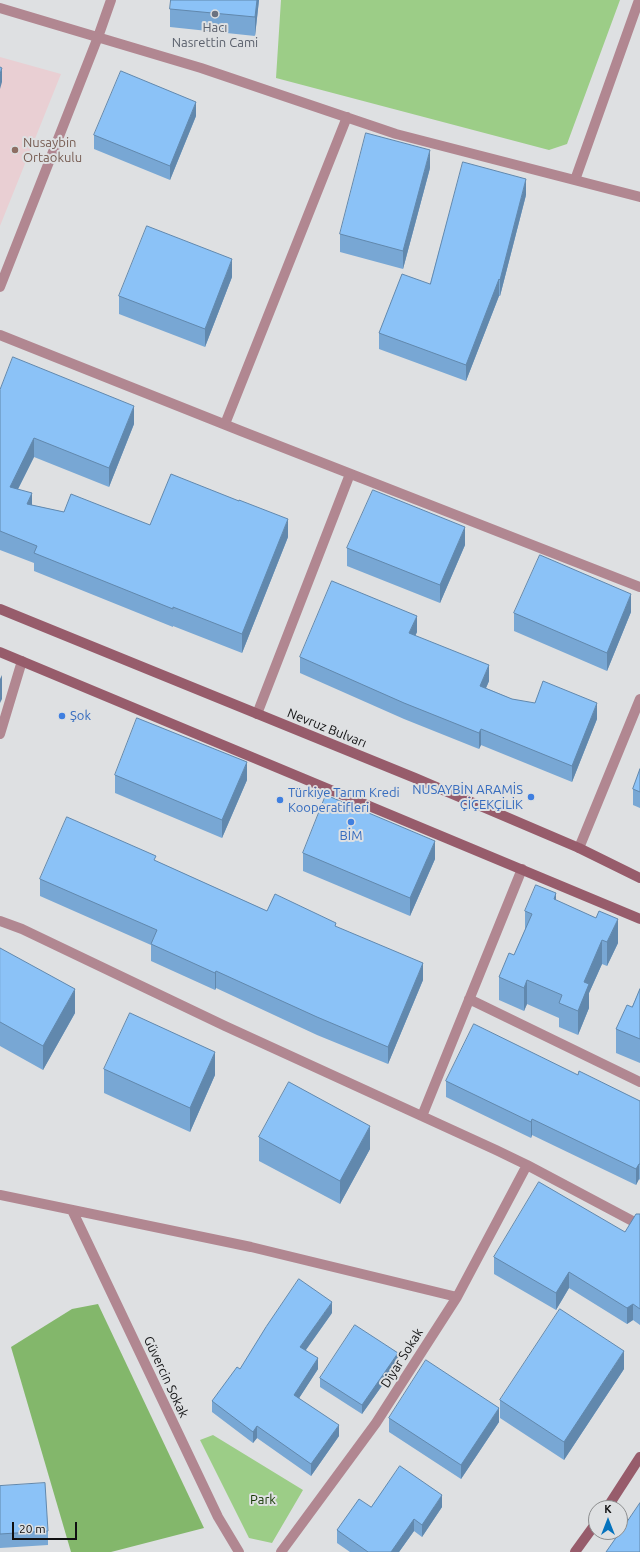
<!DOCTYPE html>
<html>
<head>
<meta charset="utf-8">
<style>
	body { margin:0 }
	#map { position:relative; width:640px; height:1552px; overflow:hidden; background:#dee0e2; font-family:Ubuntu,sans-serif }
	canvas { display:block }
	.north { position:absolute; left:588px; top:1500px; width:40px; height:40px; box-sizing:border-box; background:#dee0e2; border:1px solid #8c8d8e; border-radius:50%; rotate:0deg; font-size:11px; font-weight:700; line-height:16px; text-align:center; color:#101011 }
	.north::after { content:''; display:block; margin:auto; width:14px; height:18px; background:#0573be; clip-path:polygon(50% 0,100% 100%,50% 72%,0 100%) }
	.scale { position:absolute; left:12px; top:1522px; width:65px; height:18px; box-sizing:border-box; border:2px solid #101011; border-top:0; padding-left:5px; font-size:12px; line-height:14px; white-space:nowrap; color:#101011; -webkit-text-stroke:3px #dee0e2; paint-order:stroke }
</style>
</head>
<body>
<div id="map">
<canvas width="640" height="1552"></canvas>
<div class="north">K</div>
<div class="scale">20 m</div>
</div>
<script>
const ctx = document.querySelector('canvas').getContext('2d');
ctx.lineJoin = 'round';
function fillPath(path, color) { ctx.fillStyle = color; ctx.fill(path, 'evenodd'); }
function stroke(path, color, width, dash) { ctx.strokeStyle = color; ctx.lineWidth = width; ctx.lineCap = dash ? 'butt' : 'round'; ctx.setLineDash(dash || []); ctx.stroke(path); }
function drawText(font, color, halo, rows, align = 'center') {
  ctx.font = font + ' Ubuntu,sans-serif'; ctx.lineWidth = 4; ctx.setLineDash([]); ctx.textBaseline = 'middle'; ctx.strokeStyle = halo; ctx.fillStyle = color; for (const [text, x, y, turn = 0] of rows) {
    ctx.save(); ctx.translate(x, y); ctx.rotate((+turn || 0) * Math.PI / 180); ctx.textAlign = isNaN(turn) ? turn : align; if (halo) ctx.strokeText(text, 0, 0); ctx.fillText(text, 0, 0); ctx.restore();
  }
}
const education = new Path2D(`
	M0 57 61 74 0 226Z`);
const green = new Path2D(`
	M281 0H620L567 144 549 150 276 78Z
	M213 1435 303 1490 272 1543 249 1538 200 1440Z`);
const forest = new Path2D(`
	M98 1304 204 1528 111 1552H71L11 1347 72 1309Z`);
const street = new Path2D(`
	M0 8 201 68 396 134 640 197
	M575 180 639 0
	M0 287 98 37 111 0
	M0 335 241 431 640 587
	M225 424 347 117
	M257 714 350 474
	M0 734 22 661
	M579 848 640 699
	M0 921 22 929 225 1026 496 1150 527 1165 640 1225
	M469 999 640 1082
	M422 1116 522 869
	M0 1195 251 1247 457 1297
	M72 1210 218 1517 239 1552
	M281 1552 376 1423 457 1297 527 1165`);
const secondary = new Path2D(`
	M0 609 415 778 579 848 640 878
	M0 652 640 919
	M607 1508 640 1457
	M575 1552 596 1523`);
const wall = new Path2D(`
	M259 0 255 36 170 27V9Z
	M196 116 170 180 94 149V135Z
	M430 168 403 269 340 252V234Z
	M526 195 500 296H499L466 381 379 349V333L430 284Z
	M232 277 205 347 119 314V296Z
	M0 390 134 424 109 487 34 457 18 489 32 505 64 512 150 525 288 537 242 653 173 626V627L34 571V563L0 550Z
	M465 545 440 603 347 566V548Z
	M631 612 607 671 514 631V613Z
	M417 632 415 636 489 681 486 688 512 699 597 719 572 782 481 745 479 749 404 719 300 673V657Z
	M640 769V808L633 805V789Z
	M115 775 247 780 222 838 115 793Z
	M303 853 435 859 410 916 303 871Z
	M156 861 267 911 336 927 423 980 388 1064 317 1035 216 988 215 990 151 961V945L40 896V879Z
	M556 900 618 943 607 966 602 964 589 993V1008L578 1035 559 1027V1018L527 1004 524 1011 499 1000V977L514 955 525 930V911Z
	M0 948 75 1013 43 1070 0 1046Z
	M640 989V1063L616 1053V1029L632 1007Z
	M104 1069 215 1075 190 1132 104 1093Z
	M578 1075 640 1101V1180L639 1179 636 1185 532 1135 531 1138 446 1097V1081Z
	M259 1137 370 1149 340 1204 259 1161Z
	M640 1214V1325L633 1320 627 1324 569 1288 556 1310 494 1274V1257L625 1232Z
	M332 1313 306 1350 318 1369 299 1398 339 1436 311 1476 257 1438 253 1443 212 1412V1401Z
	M398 1363 362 1414 320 1387V1378Z
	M624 1369 564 1460 500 1418V1400Z
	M389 1418 499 1422 461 1479 389 1432Z
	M0 1486 48 1531V1545L0 1548Z
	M371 1507H442L422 1537 414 1531 399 1552H350L337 1543V1530Z`);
const shadedWall = new Path2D(`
	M257 0H259L255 36V17Z
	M2 68V82L0 89V74Z
	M196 102V116L170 180V166Z
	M430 150V168L403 269V251Z
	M526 179V195L500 296V280Z
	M232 259V277L205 347V329Z
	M499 279V296L466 381V365Z
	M134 406V424L109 487V468Z
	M34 438V457L10 505V487Z
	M32 493V511L27 504Z
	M288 519V537L242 653V634Z
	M465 527V545L440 603V585Z
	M631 594V612L607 671V653Z
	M417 616V632L409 649V633Z
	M489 665V681L480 702V686Z
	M2 675V699L0 703V679Z
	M597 703V719L572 782V766Z
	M481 729V745L479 749V733Z
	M247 762V780L222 838V820Z
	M435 841V859L410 916V898Z
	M556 893V917L554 899Z
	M618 919V943L607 966V942Z
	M602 940V964L589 993V1008L578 1035V1011L584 982Z
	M423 963V980L388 1064V1047Z
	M216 971V988L215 990V973Z
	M527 980V1004L524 1011V988Z
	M75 989V1013L43 1070V1046Z
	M215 1052V1075L190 1132V1108Z
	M532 1119V1135L531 1138V1122Z
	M370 1126V1149L340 1204V1181Z
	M639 1164V1179L636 1185V1169Z
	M569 1272V1288L556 1310V1293Z
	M332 1302V1313L300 1358V1347Z
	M633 1304V1320L627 1324V1308Z
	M624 1351V1369L564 1460V1442Z
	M398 1353V1363L362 1414V1405Z
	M318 1358V1369L294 1406V1395Z
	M499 1408V1422L461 1479V1465Z
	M339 1425V1436L311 1476V1464Z
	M257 1426V1438L253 1443V1432Z
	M442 1495V1507L422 1537V1525Z
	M414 1519V1531L399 1552H391Z`);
const building = new Path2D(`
	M171 0H257L255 17 170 9Z
	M0 67 2 68 0 74Z
	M121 71 196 102 170 166 94 135Z
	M366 133 430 150 403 251 340 234Z
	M463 162 526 179 500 280 499 279 466 365 379 333 402 274 430 284Z
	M147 226 232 259 205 329 119 296Z
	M13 357 134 406 109 468 34 438 10 487 32 493 27 504 64 512 71 494 150 525 171 474 239 501V500L288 519 242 634 173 607V609L34 553 37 546 0 531V390Z
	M373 490 465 527 440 585 347 548Z
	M540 555 631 594 607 653 514 613Z
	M332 581 417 616 409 633 489 665 480 686 512 699 535 703 543 681 597 703 572 766 481 729 479 733 404 703 300 657Z
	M137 718 247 762 222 820 115 775Z
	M640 769V792L633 789Z
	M326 795 435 841 410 898 303 853Z
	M67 817 156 856 154 860 267 911 275 894 336 923 335 926 423 963 388 1047 317 1017 216 971 215 973 151 944 157 930 40 879Z
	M536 885 556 893 554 899 596 918 599 911 618 919 607 942 602 940 584 982 589 984 578 1011 559 1003 562 995 527 980 524 988 499 977 509 953 514 955 532 914 525 911Z
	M0 948 75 989 43 1046 0 1022Z
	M640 989V1039L616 1029 627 1005 632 1007Z
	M130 1013 215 1052 190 1108 104 1069Z
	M474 1024 578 1075 579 1071 640 1101V1164H639L636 1169 532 1119 531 1122 446 1081Z
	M289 1082 370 1126 340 1181 259 1137Z
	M539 1182 625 1232 636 1214H640V1309L633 1304 627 1308 569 1272 556 1293 494 1257Z
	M299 1279 332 1302 300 1347 318 1358 294 1395 339 1425 311 1464 257 1426 253 1432 212 1401 237 1367 240 1369 266 1327Z
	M560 1309 624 1351 564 1442 500 1400Z
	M355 1325 398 1353 362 1405 320 1378Z
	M426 1360 499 1408 461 1465 389 1418Z
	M400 1466 442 1495 422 1525 414 1519 391 1552H368L337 1530 359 1499 371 1507Z
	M45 1483 48 1531 0 1534V1486Z
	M640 1503V1552H606L620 1532Z`);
const markers = [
	[215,14,4,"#6b7280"],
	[15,150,4,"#8d6e63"],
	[62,716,4,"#3f7fe0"],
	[531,797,4,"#3f7fe0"],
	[280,800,4,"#3f7fe0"],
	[351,822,4,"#3f7fe0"]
];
const worshipNames = [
	["Hacı",215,28],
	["Nasrettin Cami",215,43]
];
const educationNames = [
	["Nusaybin",23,143],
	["Ortaokulu",23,158]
];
const shopNames = [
	["Şok",70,716],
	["NUSAYBİN ARAMİS",523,790,"right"],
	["ÇİÇEKÇİLİK",523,805,"right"],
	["Türkiye Tarım Kredi",288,793],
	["Kooperatifleri",288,808],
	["BİM",351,836,"center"]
];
const streetNames = [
	["Nevruz Bulvarı",327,728,22],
	["Diyar Sokak",402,1358,-58],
	["Güvercin Sokak",166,1377,65]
];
const parkNames = [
	["Park",263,1500]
];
fillPath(education, '#e9cfd3');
fillPath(green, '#9ccd87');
fillPath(forest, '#83b76b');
stroke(street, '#b18791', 10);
stroke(secondary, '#975c6b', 10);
fillPath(wall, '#78a7d4');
fillPath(shadedWall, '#6188ad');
fillPath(building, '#8bc2f7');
stroke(building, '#6188ad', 1);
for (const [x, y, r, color] of markers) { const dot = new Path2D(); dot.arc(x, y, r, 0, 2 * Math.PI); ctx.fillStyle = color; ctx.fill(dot); stroke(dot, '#dee0e2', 1.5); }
drawText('13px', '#5b616d', '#dee0e2', worshipNames);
drawText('13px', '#785e54', '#dee0e2', educationNames, 'left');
drawText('13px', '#366cbe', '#dee0e2', shopNames, 'left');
drawText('13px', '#101011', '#dee0e2', streetNames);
drawText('13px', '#143600', '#dee0e2', parkNames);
</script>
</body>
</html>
